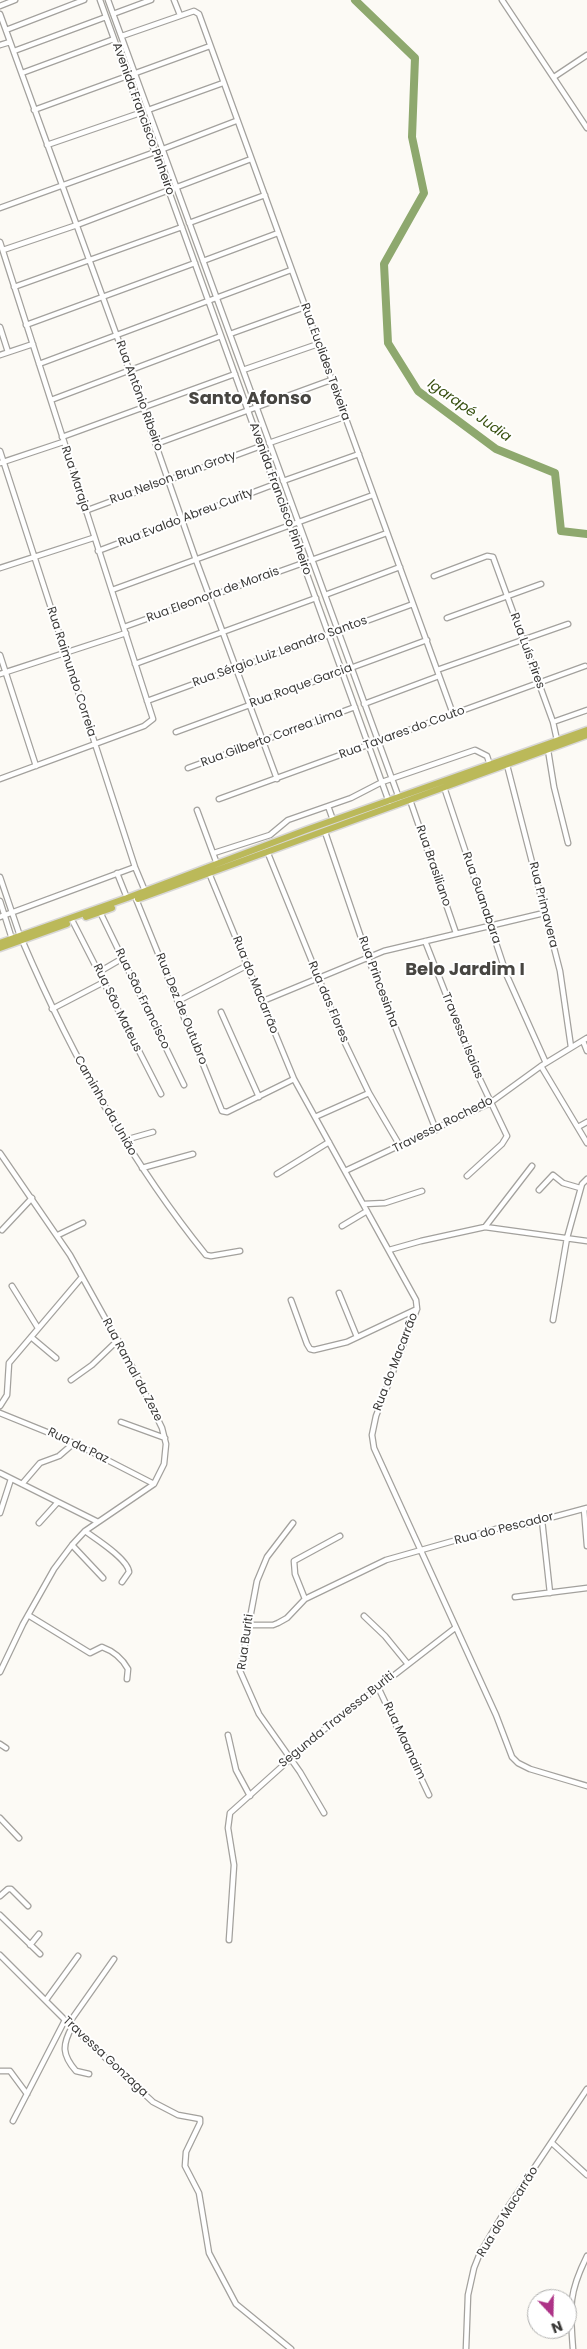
<!DOCTYPE html>
<html>
<head>
<meta charset="utf-8">
<style>
	body { margin:0 }
	#map { position:relative; width:587px; height:2349px; overflow:hidden; background:#fcfaf5; font-family:Poppins,sans-serif }
	canvas { display:block }
	.north { position:absolute; left:527px; top:2289px; width:50px; height:50px; box-sizing:border-box; background:#fff; border:1px solid #b0b0af; border-radius:50%; rotate:159deg; font-size:14px; font-weight:700; line-height:20px; text-align:center; color:#3a3937 }
	.north::after { content:''; display:block; margin:auto; width:18px; height:22px; background:#ad3387; clip-path:polygon(50% 0,100% 100%,50% 72%,0 100%) }
</style>
</head>
<body>
<div id="map">
<canvas width="587" height="2349"></canvas>
<div class="north">N</div>
</div>
<script>
const ctx = document.querySelector('canvas').getContext('2d');
ctx.lineJoin = 'round';
function stroke(path, color, width, dash) { ctx.strokeStyle = color; ctx.lineWidth = width; ctx.lineCap = dash ? 'butt' : 'round'; ctx.setLineDash(dash || []); ctx.stroke(path); }
function drawText(font, color, halo, rows, align = 'center') {
  ctx.font = font + ' Poppins,sans-serif'; ctx.lineWidth = 4; ctx.setLineDash([]); ctx.textBaseline = 'middle'; ctx.strokeStyle = halo; ctx.fillStyle = color; for (const [text, x, y, turn = 0] of rows) {
    ctx.save(); ctx.translate(x, y); ctx.rotate((+turn || 0) * Math.PI / 180); ctx.textAlign = isNaN(turn) ? turn : align; if (halo) ctx.strokeText(text, 0, 0); ctx.fillText(text, 0, 0); ctx.restore();
  }
}
const river = new Path2D(`
	M355 0 415 58 412 137 424 193 384 264 388 343 418 391 496 449 555 473 561 531 587 534`);
const minor = new Path2D(`
	M100 0 389 802
	M108 0 399 798
	M174 0 180 15
	M502 0 587 128
	M0 6 15 0
	M0 14 143 408 196 560 277 779
	M113 14 151 0
	M6 30 84 0
	M122 36 194 11 199 14 453 714
	M0 45 10 42
	M14 51 106 17
	M22 73 114 39
	M554 77 587 55
	M34 110 210 46
	M148 110 223 83
	M47 145 140 113
	M163 149 236 121
	M0 208 155 152
	M189 223 265 195
	M0 242 153 719 144 726 0 779
	M3 250 77 225 251 159
	M203 261 278 233
	M14 287 182 227
	M26 325 195 263
	M0 327 8 352
	M230 334 305 307
	M0 355 33 344
	M39 364 291 270
	M243 370 318 344
	M51 400 221 336
	M62 437 235 374
	M269 443 344 417
	M156 444 331 380
	M0 451 135 867 145 891
	M0 463 63 442
	M283 481 359 454
	M85 511 261 446
	M98 551 275 484
	M0 568 93 538
	M434 576 487 556 493 557 553 722 557 740
	M112 590 373 495
	M325 595 400 567
	M447 618 541 584
	M124 627 387 533
	M0 655 36 766
	M135 664 316 598
	M437 670 568 624
	M0 674 126 633
	M147 701 413 604
	M364 704 439 676
	M553 722 587 710
	M176 732 427 640
	M548 750 554 787 568 843
	M507 765 560 971 571 1047
	M188 768 355 707
	M444 787 507 976 546 1063
	M219 799 585 666
	M410 800 456 933
	M328 806 333 820
	M197 810 217 864
	M325 832 368 958 436 1130
	M267 851 345 1043 369 1093 400 1146
	M214 853 270 835 288 820 351 798 382 782 475 750 487 756 490 765
	M117 873 127 898
	M209 873 294 1079 416 1300 417 1309 376 1416 372 1435 374 1448 496 1715 512 1757 518 1763 530 1769 587 1786
	M0 877 20 936
	M136 899 222 1111 227 1112 294 1079
	M0 901 12 939
	M100 912 184 1085
	M0 917 135 867
	M73 922 161 1094
	M22 940C70 1052 129 1160 206 1255L211 1256 240 1251
	M425 941 476 1071 507 1136 502 1144 467 1176
	M99 972 123 958
	M178 1001 248 965
	M263 1001 384 951 544 913
	M52 1009 104 982
	M221 1012 259 1097
	M583 1041 587 1051
	M541 1066 587 1143
	M315 1117 369 1093
	M578 1127 587 1122
	M125 1140 153 1132
	M0 1153 70 1255 135 1372 162 1428 166 1444 164 1464 154 1484 85 1531 72 1545 54 1569 23 1624 0 1672
	M142 1168 193 1154
	M345 1171 490 1103 541 1066 587 1038
	M277 1174 329 1142
	M539 1190 553 1175 563 1183 580 1188
	M364 1204 385 1203 422 1191
	M342 1226 367 1211
	M485 1227 532 1166
	M2 1230 32 1198
	M58 1235 83 1223
	M389 1250 421 1241 485 1227 587 1241
	M12 1286 38 1328
	M339 1293 357 1337
	M291 1300 307 1344 310 1349 314 1350 347 1342 417 1309
	M553 1320 567 1238 582 1184 587 1179
	M31 1337 56 1358
	M71 1380 92 1365 118 1340
	M0 1406 7 1395 9 1363 82 1277
	M0 1413 74 1443 154 1484
	M121 1422 165 1438
	M0 1473 98 1522
	M22 1484 40 1463 59 1456 74 1443
	M584 1509 587 1546
	M0 1513 11 1479
	M542 1520 550 1593
	M39 1523 58 1502
	M293 1523 267 1557 257 1581 240 1671 259 1714 300 1772 324 1813
	M85 1531C96 1539 128 1559 129 1572L122 1582
	M72 1545 103 1578
	M515 1597 587 1588
	M305 1599 295 1574 294 1561 340 1536
	M28 1615 90 1653 102 1647C113 1651 122 1658 128 1669L127 1679
	M364 1616 385 1636 407 1663
	M248 1625H273L278 1623 287 1618 305 1599 386 1560 499 1528 520 1526 587 1508
	M378 1687 429 1795
	M228 1735 236 1770 250 1796
	M0 1744 6 1748
	M0 1818 19 1838
	M0 1896 8 1889H11L28 1906
	M0 1915 40 1954
	M229 1940 234 1865 228 1828 230 1813 317 1735 455 1628
	M30 1945 39 1934
	M0 1955 72 2027 153 2102 178 2115 200 2119V2123L186 2152 185 2166 199 2193 209 2253 236 2304 291 2349
	M46 2000 78 1956
	M69 2023 114 1959
	M72 2027C62 2045 62 2055 76 2071L89 2074
	M0 2071H10L27 2094
	M13 2121 65 2020
	M552 2143 587 2175
	M466 2349 468 2295 474 2268 480 2253 502 2216 587 2089
	M573 2349C570 2308 568 2294 587 2256`);
const highway = new Path2D(`
	M138 899 587 735
	M86 917 112 908
	M0 943 127 898 306 830 587 730
	M0 948 67 924`);
const streetNames = [
	["Avenida Francisco Pinheiro",143,119,70],
	["Rua Euclides Teixeira",325,362,70],
	["Rua Antônio Ribeiro",139,396,70],
	["Rua Nelson Brun Groty",173,478,-20],
	["Rua Maraja",75,479,72],
	["Avenida Francisco Pinheiro",280,499,70],
	["Rua Evaldo Abreu Curity",186,518,-21],
	["Rua Eleonora de Morais",213,595,-20],
	["Rua Luís Pires",527,651,70],
	["Rua Sérgio Luiz Leandro Santos",280,652,-20],
	["Rua Raimundo Correia",71,672,72],
	["Rua Roque Garcia",301,686,-20],
	["Rua Tavares do Couto",402,733,-20],
	["Rua Gilberto Correa Lima",272,738,-20],
	["Rua Brasiliano",433,866,71],
	["Rua Guanabara",481,898,71],
	["Rua Primavera",543,905,76],
	["Rua Princesinha",378,982,70],
	["Rua do Macarrão",255,985,68],
	["Rua São Francisco",142,999,64],
	["Rua das Flores",328,1002,67],
	["Rua São Mateus",117,1008,64],
	["Rua Dez de Outubro",181,1009,68],
	["Travessa Isaias",462,1036,68],
	["Caminho da União",105,1106,60],
	["Travessa Rochedo",443,1125,-27],
	["Rua do Macarrão",396,1362,-69],
	["Rua Ramal da Zeze",132,1370,62],
	["Rua da Paz",78,1446,26],
	["Rua do Pescador",504,1529,-14],
	["Rua Buriti",246,1642,-82],
	["Segunda Travessa Buriti",337,1720,-39],
	["Rua Maanaim",404,1741,65],
	["Travessa Gonzaga",105,2057,43],
	["Rua do Macarrão",508,2212,-58]
];
const waterNames = [
	["Igarapé Judia",469,411,35]
];
const districtNames = [
	["Santo Afonso",250,399],
	["Belo Jardim I",465,970]
];
stroke(river, '#8ea86e', 8);
stroke(minor, '#a3a19d', 7);
stroke(highway, '#d8d7d7', 9);
stroke(minor, '#fff', 4.5);
stroke(highway, '#bbb959', 6);
drawText('12px', '#3a3937', '#fff', streetNames);
drawText('italic 14px', '#374f0f', '#fff', waterNames);
drawText('bold 18px', '#474541', '#fff', districtNames);
</script>
</body>
</html>
